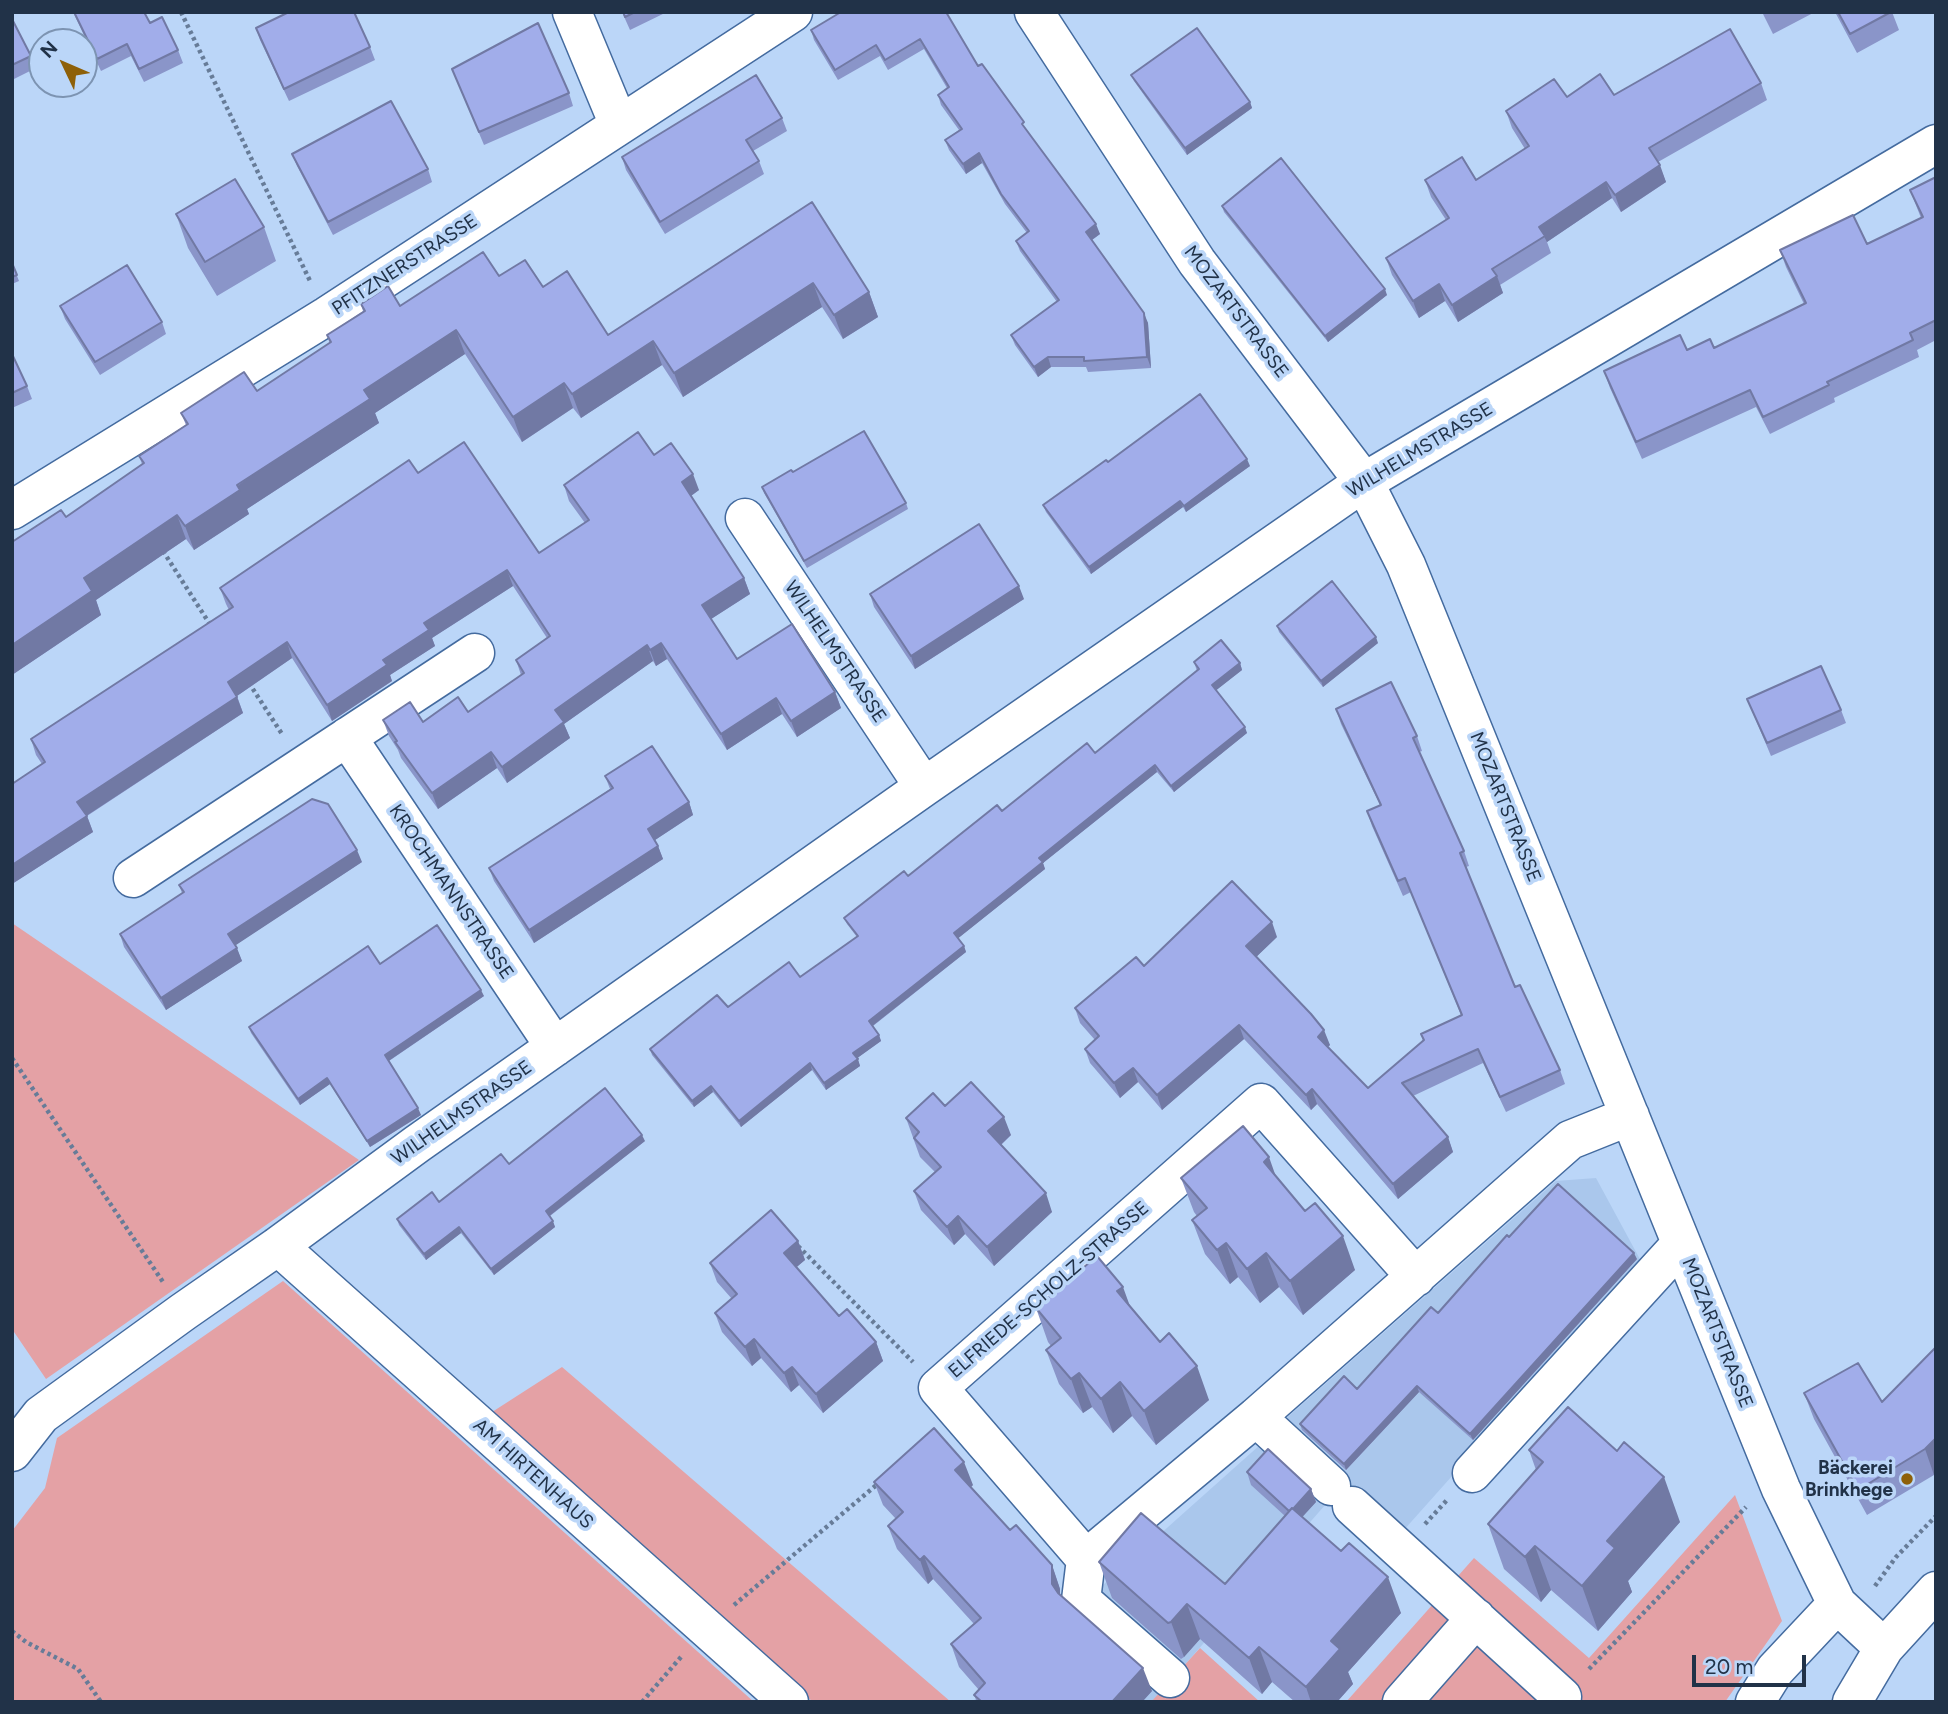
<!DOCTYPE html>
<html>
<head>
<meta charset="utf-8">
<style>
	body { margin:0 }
	#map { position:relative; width:1948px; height:1714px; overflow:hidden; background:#bbd6f8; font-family:Figtree,sans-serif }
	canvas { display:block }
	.frame { position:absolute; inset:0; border:14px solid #213248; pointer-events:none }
	.north { position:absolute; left:28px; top:28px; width:70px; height:70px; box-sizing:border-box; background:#bbd6f8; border:2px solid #7d94b2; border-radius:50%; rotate:314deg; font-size:19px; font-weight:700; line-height:28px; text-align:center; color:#213248 }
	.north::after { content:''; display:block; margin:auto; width:24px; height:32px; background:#8e6008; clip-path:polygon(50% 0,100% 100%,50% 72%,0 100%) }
	.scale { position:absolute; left:1692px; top:1655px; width:114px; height:32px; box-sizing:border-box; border:4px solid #213248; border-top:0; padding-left:9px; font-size:21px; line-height:24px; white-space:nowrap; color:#213248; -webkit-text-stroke:5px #bbd6f8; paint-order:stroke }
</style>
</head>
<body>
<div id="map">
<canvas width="1948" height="1714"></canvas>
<div class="frame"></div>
<div class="north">N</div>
<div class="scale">20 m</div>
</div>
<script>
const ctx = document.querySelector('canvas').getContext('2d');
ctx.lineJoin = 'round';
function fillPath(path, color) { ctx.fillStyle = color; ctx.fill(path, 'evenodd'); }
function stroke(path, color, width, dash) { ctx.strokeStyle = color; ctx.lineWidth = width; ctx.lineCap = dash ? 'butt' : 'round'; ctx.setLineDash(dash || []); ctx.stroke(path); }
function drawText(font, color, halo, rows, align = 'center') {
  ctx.font = font + ' Figtree,sans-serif'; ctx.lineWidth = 7; ctx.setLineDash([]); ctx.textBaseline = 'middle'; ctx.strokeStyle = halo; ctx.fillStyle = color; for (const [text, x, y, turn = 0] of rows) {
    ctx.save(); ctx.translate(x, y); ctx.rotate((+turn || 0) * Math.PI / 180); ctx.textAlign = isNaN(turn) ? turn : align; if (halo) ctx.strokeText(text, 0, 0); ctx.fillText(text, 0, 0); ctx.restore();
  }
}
const built = new Path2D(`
	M1596 1178 1642 1263 1403 1531 1282 1422 1556 1181Z
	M1261 1444 1326 1504 1152 1702H972Z`);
const green = new Path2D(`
	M12 923 359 1160 46 1379 12 1329Z
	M283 1281 754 1702H12V1531L45 1488 57 1438Z
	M562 1367 951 1702H813L489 1414Z
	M1735 1495 1782 1621 1725 1702H1346L1474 1558 1589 1658Z
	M1200 1648 1260 1702H1151Z`);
const path = new Path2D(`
	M181 12 311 283
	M163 551 211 626
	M249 683 282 734
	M12 1058 163 1282
	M798 1246 913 1362
	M1425 1524 1448 1499
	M1875 1586 1896 1557 1936 1516
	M734 1605 880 1482
	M12 1631 26 1642 78 1669 101 1702
	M1589 1669 1746 1507
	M642 1702 681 1657`);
const minor = new Path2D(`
	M572 12 619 125
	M1034 12 1197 262 1364 482 1406 565 1781 1489 1837 1604 1884 1648
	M12 510 327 316 793 12
	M745 518 924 787
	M347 737 555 1047
	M133 878 475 653
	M278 1246 789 1702
	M1256 1417 1331 1486
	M12 1452 41 1415 183 1312 278 1246 417 1144 924 787 1364 482 1936 144
	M1472 1473 1681 1244
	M1352 1506 1562 1697
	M1086 1559 938 1388 1261 1103 1416 1277
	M1086 1559 1256 1417 1570 1140 1630 1116
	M1086 1559 1081 1600 1170 1678
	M1402 1702 1476 1618
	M1755 1702 1775 1670 1837 1604
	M1852 1702 1884 1648 1936 1591`);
const wall = new Path2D(`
	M73 12 150 23 178 50 183 63 144 82 131 56 101 71Z
	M622 12H667L630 30Z
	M946 12 978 66 1027 130 1100 234 1092 240 1148 323 1151 368 1088 372 1086 367H1051L1038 377 1015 345 1011 335 1057 302 1020 251 1016 241 1027 233 1005 204 982 163 966 174 949 150 945 140 959 130 941 105 938 95 947 88 924 49 888 70 880 56 838 80 814 40 811 30Z
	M1762 12H1815L1773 34Z
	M1835 12H1892L1899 30 1857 53Z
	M12 19 31 56 36 68 12 80Z
	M256 28 370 47 375 60 289 101 260 40Z
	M452 69 569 93 573 106 484 145Z
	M1131 75 1250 102 1252 108 1187 155 1134 81Z
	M1761 83 1767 100 1658 162 1666 182 1621 212 1612 198 1547 242 1551 253 1500 285 1503 293 1458 322 1445 301 1419 318 1392 275 1386 258 1446 220 1431 197 1425 180H1476L1525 149 1512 128 1506 111 1567 97 1614 95Z
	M782 118 787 131 753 151 759 161 764 174 665 234 626 170 622 157Z
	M292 154 428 169 432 182 333 235 297 166Z
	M1936 177V340L1917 350 1919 357 1834 398 1835 402 1770 434 1756 407 1642 459 1610 388 1604 371 1687 350 1714 348 1804 304 1786 267 1780 250 1867 244 1921 218 1910 190Z
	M812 202 869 292 878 317 843 339 822 307 683 397 662 365 581 418 573 408 522 442 465 354 375 413 379 423 247 509 249 514 194 550 186 539 96 600 101 615 12 675 66 517 142 464 139 456 186 425 181 413 257 391 330 344 327 335 363 311 361 304 400 306 499 276 543 287 608 335Z
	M1222 206 1387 295 1328 342 1224 212Z
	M176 214 264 227 276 261 217 296 188 248Z
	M12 263 19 281 12 284Z
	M60 306 162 322 166 334 100 375 65 319Z
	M12 354 27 386 32 399 12 408Z
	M654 455 699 490 691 496 744 578 750 594 711 619 737 659 835 692 841 708 797 737 782 714 727 750 667 659 656 666 653 661 564 724 570 738 507 783 497 768 438 809 401 758 398 750 389 736 383 720 423 722 468 712 521 675 516 660 547 638 513 586 432 638 435 646 390 675 392 681 332 721 292 658 237 696 243 713 87 816 93 832 12 884V784L42 764 36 755 31 739 229 610 226 604 220 588 418 473 539 553 585 523 569 501 564 485Z
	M1108 462 1250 466 1186 512 1183 507 1091 574 1046 512 1043 505Z
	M793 472 906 503 908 509 807 568 764 493 762 487Z
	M870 594 1024 599 915 669 874 607Z
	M1277 626 1378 643 1323 687 1279 632Z
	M1194 662 1240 663 1242 670 1216 690 1247 733 1174 792 1157 772 1043 863 1045 869 958 938 964 946 966 952 873 1026 879 1035 881 1041 857 1058 860 1066 826 1090 812 1070 741 1127 713 1092 694 1107 652 1055 650 1049 728 1007 800 977 857 937 847 924 844 918 908 876 1002 811 1095 753 1197 671Z
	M1747 699 1841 710 1846 723 1771 756Z
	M1336 709 1417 736 1422 751 1419 752 1464 851 1469 866 1466 867 1515 987 1560 1070 1565 1084 1506 1112 1483 1063 1413 1096 1448 1137 1453 1152 1398 1199 1317 1104 1311 1110 1244 1039 1162 1110 1138 1082 1120 1098 1090 1063 1085 1049 1095 1040 1080 1023 1075 1008 1144 966 1277 937 1256 957 1330 1045 1328 1047 1368 1088 1423 1041 1421 1034 1461 1015 1411 892 1403 896 1372 826 1367 811 1380 805 1341 724Z
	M605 776 689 802 693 815 655 840 658 846 663 859 534 943 494 881 489 868 610 789Z
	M362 862 235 945 242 961 166 1010 124 947 120 934 182 893 179 885Z
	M380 964 484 996 389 1061 421 1115 370 1147 330 1084 300 1105 251 1033 249 1027Z
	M945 1106 1011 1135 1001 1145 1052 1212 994 1266 965 1234 954 1245 921 1210 914 1191 935 1172 920 1157 906 1118Z
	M645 1141 550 1216 555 1227 494 1275 461 1233 426 1260 399 1225 397 1219 439 1202 509 1164Z
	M1276 1177 1355 1270 1303 1315 1279 1287 1260 1303 1238 1277 1230 1284 1205 1254 1192 1220 1197 1216 1194 1212 1181 1178Z
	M1509 1237 1637 1259 1473 1440 1419 1392 1346 1470 1302 1430 1300 1424 1357 1389 1438 1313Z
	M798 1241 805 1260 796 1267 839 1316 876 1342 883 1361 823 1413 799 1385 791 1392 761 1358 752 1366 722 1332 715 1313 732 1299 717 1282 710 1263Z
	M1130 1307 1209 1400 1156 1445 1132 1416 1113 1433 1092 1407 1083 1413 1059 1384 1046 1350 1051 1346 1048 1342 1036 1308Z
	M1936 1347 1934 1475 1867 1515 1814 1419 1804 1393 1882 1402Z
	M1529 1450 1680 1522 1628 1581 1632 1592 1598 1631 1551 1590 1541 1602 1504 1569 1488 1524 1536 1470Z
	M1247 1472 1311 1489 1316 1502 1302 1517 1401 1613 1348 1672 1353 1684 1337 1702H1295L1272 1682 1262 1694 1200 1639 1184 1657 1181 1659 1112 1598 1099 1562 1225 1584 1285 1516 1251 1485Z
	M874 1482 973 1485 971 1487 1010 1530 1052 1565 1060 1589V1595L1152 1691 1142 1702H977L974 1695 979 1690 959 1667 951 1644 974 1624 933 1579 928 1584 897 1549 888 1526 896 1519 883 1505Z`);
const shadedWall = new Path2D(`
	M1250 102 1252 108 1187 155 1185 148Z
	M979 153 982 163 966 174 963 164Z
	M1660 165 1666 182 1621 212 1615 195Z
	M1606 182 1612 198 1547 242 1539 227Z
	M1096 224 1100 234 1089 242 1086 232Z
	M1497 276 1503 293 1458 322 1452 305Z
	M813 283 822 307 683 397 674 373Z
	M1439 284 1445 301 1419 318 1413 301Z
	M1385 289 1387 295 1328 342 1325 336Z
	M869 292 878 317 843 339 834 315Z
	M1144 313 1148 323 1151 368 1147 357Z
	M456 330 465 354 375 413 379 423 247 509 249 514 194 550 185 526 364 390Z
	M653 341 662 365 581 418 572 394Z
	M1048 357 1051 367 1038 377 1034 367Z
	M564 383 573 408 522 442 513 417Z
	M1247 459 1250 466 1186 512 1184 506Z
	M693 474 699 490 688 498 682 482Z
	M1180 501 1183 507 1091 574 1089 567Z
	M177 515 186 539 96 600 101 615 12 675V645L84 578Z
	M507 570 513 586 432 638 435 646 390 675 392 681 332 721 327 705 383 660 424 623Z
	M744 578 750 594 708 621 702 605Z
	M1019 586 1024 599 915 669 911 656Z
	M1376 637 1378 643 1323 687 1321 681Z
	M287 642 292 658 234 698 228 682Z
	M661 643 667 659 656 666 650 650Z
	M647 645 653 661 564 724 570 738 507 783 502 767 555 710Z
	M1240 663 1242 670 1214 692 1212 685Z
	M835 692 841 708 797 737 791 721Z
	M237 697 243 713 83 818 77 802Z
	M776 698 782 714 727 750 721 734Z
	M1245 727 1247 733 1174 792 1171 786Z
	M491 752 497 768 438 809 432 793Z
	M1155 765 1157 772 1043 863 1045 869 956 940 954 933 1039 858Z
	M689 802 693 815 652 842 648 829Z
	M87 816 93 832 12 884V865Z
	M658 846 663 859 534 943 529 930Z
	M357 850 362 862 233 947 228 934Z
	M1272 922 1277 937 1252 961 1246 946Z
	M964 946 966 952 871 1027 869 1021Z
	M237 948 242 961 166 1010 161 998Z
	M481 990 484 996 387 1062 385 1055Z
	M1239 1025 1244 1039 1162 1110 1157 1095Z
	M1324 1030 1330 1045 1323 1051 1318 1037Z
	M879 1035 881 1041 856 1059 853 1053Z
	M858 1059 860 1066 826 1090 824 1083Z
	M810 1063 812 1070 741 1127 739 1121Z
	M1133 1068 1138 1082 1120 1098 1114 1083Z
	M327 1078 330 1084 300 1105 298 1099Z
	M711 1086 713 1092 694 1107 692 1101Z
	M1312 1089 1317 1104 1311 1110 1306 1095Z
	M418 1108 421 1115 370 1147 367 1141Z
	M1004 1117 1011 1135 995 1150 988 1131Z
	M642 1135 645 1141 548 1217 546 1211Z
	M1448 1137 1453 1152 1398 1199 1393 1184Z
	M1269 1157 1281 1191 1264 1162Z
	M1046 1193 1052 1212 994 1266 987 1247Z
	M958 1216 965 1234 954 1245 947 1227Z
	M553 1221 555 1227 494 1275 491 1269Z
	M459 1227 461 1233 426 1260 424 1254Z
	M1343 1236 1355 1270 1303 1315 1290 1281Z
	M798 1241 805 1260 791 1272 784 1253Z
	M1226 1243 1238 1277 1230 1284 1217 1250Z
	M1266 1253 1279 1287 1260 1303 1247 1269Z
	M1634 1253 1637 1259 1473 1440 1470 1434Z
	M1123 1287 1135 1320 1117 1291Z
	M754 1339 761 1358 752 1366 745 1347Z
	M876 1342 883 1361 823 1413 816 1394Z
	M1197 1366 1209 1400 1156 1445 1144 1411Z
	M792 1367 799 1385 791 1392 784 1373Z
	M1079 1373 1092 1407 1083 1413 1071 1379Z
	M1120 1382 1132 1416 1113 1433 1101 1399Z
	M1417 1386 1419 1392 1346 1470 1344 1464Z
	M1936 1438V1473L1934 1475 1925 1449Z
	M964 1462 973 1485 964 1493 955 1470Z
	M1664 1477 1680 1522 1628 1581 1632 1592 1598 1631 1582 1586 1607 1541Z
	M1311 1489 1316 1502 1295 1525 1290 1512Z
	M1535 1546 1551 1590 1541 1602 1525 1557Z
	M924 1556 933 1579 928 1584 920 1560Z
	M1052 1565 1060 1589V1607L1052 1584Z
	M1388 1577 1401 1613 1348 1672 1353 1684 1337 1702H1311L1306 1687 1331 1641Z
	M1187 1604 1200 1639 1184 1657 1171 1622Z
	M1259 1647 1272 1682 1262 1694 1249 1658Z
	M1143 1668 1152 1691 1142 1702H1112Z`);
const building = new Path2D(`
	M74 12H144L150 23 162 17 178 50 139 69 127 44 97 59Z
	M289 12H354L370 47 284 89 256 28Z
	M623 12H635L625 17Z
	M841 12H946L978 66 982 64 1024 122 1022 124 1096 224 1086 232 1144 313 1147 357 1084 361V357H1048L1034 367 1011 335 1059 300 1016 241 1029 231 1001 194 979 153 963 164 945 140 962 129 938 95 949 87 920 39 885 60 876 45 835 70 811 30Z
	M1838 12H1891L1850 34Z
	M12 19 31 56 12 65Z
	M538 23 569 93 479 132 452 69Z
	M1197 28 1250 102 1185 148 1131 75Z
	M1730 29 1761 83 1649 148 1660 165 1615 195 1606 182 1539 227 1545 236 1492 269 1497 276 1452 305 1439 284 1413 301 1386 258 1449 218 1425 180 1462 157 1476 180 1529 146 1506 111 1554 79 1567 97 1600 74 1614 95Z
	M756 75 782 118 746 140 759 161 660 222 622 157Z
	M391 101 428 169 328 222 292 154Z
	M1281 158 1385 289 1325 336 1222 206Z
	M1936 177V320L1910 333 1913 340 1827 382 1829 385 1763 417 1750 390 1636 442 1604 371 1680 335 1687 350 1710 339 1714 348 1806 303 1780 250 1853 215 1867 244 1923 217 1910 190Z
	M235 179 264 227 205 262 176 214Z
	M812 202 869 292 834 315 813 283 674 373 653 341 572 394 564 383 513 417 456 330 364 390 370 399 237 485 240 490 185 526 177 515 84 578 92 591 12 645V542L61 510 66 517 144 463 139 456 188 424 181 413 244 372 257 391 331 342 327 335 365 311 361 304 388 286 400 306 483 252 499 276 525 260 543 287 567 271 608 335Z
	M12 263 17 275 12 277Z
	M127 265 162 322 95 362 60 306Z
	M12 354 27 386 12 393Z
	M1200 394 1247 459 1184 506 1180 501 1089 567 1043 505 1106 460 1108 462Z
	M864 431 906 503 804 561 762 487 791 470 793 472Z
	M638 432 654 455 671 443 693 474 682 482 744 578 702 605 737 659 792 624 835 692 791 721 776 698 721 734 661 643 650 650 647 645 555 710 564 722 502 767 491 752 432 793 395 742 397 741 383 720 410 702 423 722 458 697 468 712 524 673 516 660 550 636 507 570 424 623 429 630 383 660 387 665 327 705 287 642 228 682 237 697 77 802 87 816 12 865V784L45 762 31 739 233 607 220 588 409 460 418 473 464 442 539 553 589 520 564 485Z
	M979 524 1019 586 911 656 870 594Z
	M1332 581 1376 637 1321 681 1277 626Z
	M1221 640 1240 663 1212 685 1245 727 1171 786 1155 765 1039 858 1043 862 954 933 964 946 869 1021 879 1035 853 1053 858 1059 824 1083 810 1063 739 1121 711 1086 692 1101 650 1049 717 995 728 1007 789 962 800 977 858 936 844 918 904 871 908 876 997 805 1002 811 1087 743 1095 753 1199 669 1194 662Z
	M1821 666 1841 710 1767 743 1747 699Z
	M1391 682 1417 736 1413 738 1464 851 1460 853 1515 987 1520 985 1560 1070 1500 1097 1478 1049 1402 1083 1448 1137 1393 1184 1312 1089 1306 1095 1239 1025 1157 1095 1133 1068 1114 1083 1085 1049 1099 1036 1075 1008 1136 957 1144 966 1232 881 1272 922 1246 946 1311 1014 1324 1030 1318 1037 1368 1088 1424 1040 1421 1034 1462 1015 1405 878 1398 881 1367 811 1381 805 1336 709Z
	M652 746 689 802 648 829 658 846 529 930 489 868 613 788 605 776Z
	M312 799 328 804 357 850 228 934 237 948 161 998 120 934 184 892 179 885Z
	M437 925 481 990 385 1055 418 1108 367 1141 327 1078 298 1099 249 1027 368 946 380 964Z
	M971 1082 1004 1117 988 1131 1046 1193 987 1247 958 1216 947 1227 914 1191 941 1167 914 1138 919 1132 906 1118 933 1093 945 1106Z
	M605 1088 642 1135 546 1211 553 1221 491 1269 459 1227 424 1254 397 1219 432 1192 439 1202 501 1154 509 1164Z
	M1243 1126 1269 1157 1264 1162 1305 1211 1315 1203 1343 1236 1290 1281 1266 1253 1247 1269 1226 1243 1217 1250 1192 1220 1207 1208 1181 1178Z
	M1558 1184 1634 1253 1470 1434 1417 1386 1344 1464 1300 1424 1344 1376 1357 1389 1431 1307 1438 1313 1507 1235 1509 1237Z
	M771 1210 798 1241 784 1253 839 1316 847 1309 876 1342 816 1394 792 1367 784 1373 754 1339 745 1347 715 1313 737 1294 710 1263Z
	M1097 1256 1123 1287 1117 1291 1160 1342 1169 1333 1197 1366 1144 1411 1120 1382 1101 1399 1079 1373 1071 1379 1046 1350 1061 1338 1036 1308Z
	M1936 1347V1438L1925 1449 1858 1490 1804 1393 1858 1363 1882 1402Z
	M1568 1407 1617 1451 1624 1442 1664 1477 1607 1541 1615 1548 1582 1586 1535 1546 1525 1557 1488 1524 1543 1462 1529 1450Z
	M934 1428 964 1462 955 1470 1010 1530 1016 1525 1052 1565V1584L1058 1593 1143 1668 1112 1702H982L974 1695 985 1683 951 1644 981 1618 924 1556 920 1560 888 1526 903 1512 874 1482Z
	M1268 1449 1311 1489 1293 1509 1292 1508 1289 1511 1247 1472Z
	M1292 1508 1341 1551 1349 1543 1388 1577 1331 1641 1340 1649 1306 1687 1259 1647 1249 1658 1187 1604 1171 1622 1168 1623 1099 1562 1141 1513 1225 1584Z`);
const markers = [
	[1907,1479,7,"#8e6008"]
];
const streetNames = [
	["PFITZNERSTRASSE",405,265,-33],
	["MOZARTSTRASSE",1236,312,53],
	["WILHELMSTRASSE",1420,450,-31],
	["WILHELMSTRASSE",835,652,56],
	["MOZARTSTRASSE",1505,807,68],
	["KROCHMANNSTRASSE",451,892,56],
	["WILHELMSTRASSE",462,1113,-35],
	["ELFRIEDE-SCHOLZ-STRASSE",1049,1290,-41],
	["MOZARTSTRASSE",1717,1333,68],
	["AM HIRTENHAUS",533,1474,42]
];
const poiNames = [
	["Bäckerei",1893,1468],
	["Brinkhege",1893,1490]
];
fillPath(built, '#aac7ec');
fillPath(green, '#e4a1a5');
stroke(minor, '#446b9f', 41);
stroke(path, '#677c98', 4.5, [3.5, 3.5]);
stroke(minor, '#fff', 38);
fillPath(wall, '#8a95c9');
fillPath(shadedWall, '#7179a4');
fillPath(building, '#a1adea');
stroke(building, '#7179a4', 2);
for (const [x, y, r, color] of markers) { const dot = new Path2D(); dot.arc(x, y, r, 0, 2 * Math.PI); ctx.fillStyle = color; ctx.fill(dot); stroke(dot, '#bbd6f8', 2.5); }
drawText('19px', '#213248', '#bbd6f8', streetNames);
drawText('bold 19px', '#213248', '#bbd6f8', poiNames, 'right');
</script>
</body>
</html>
